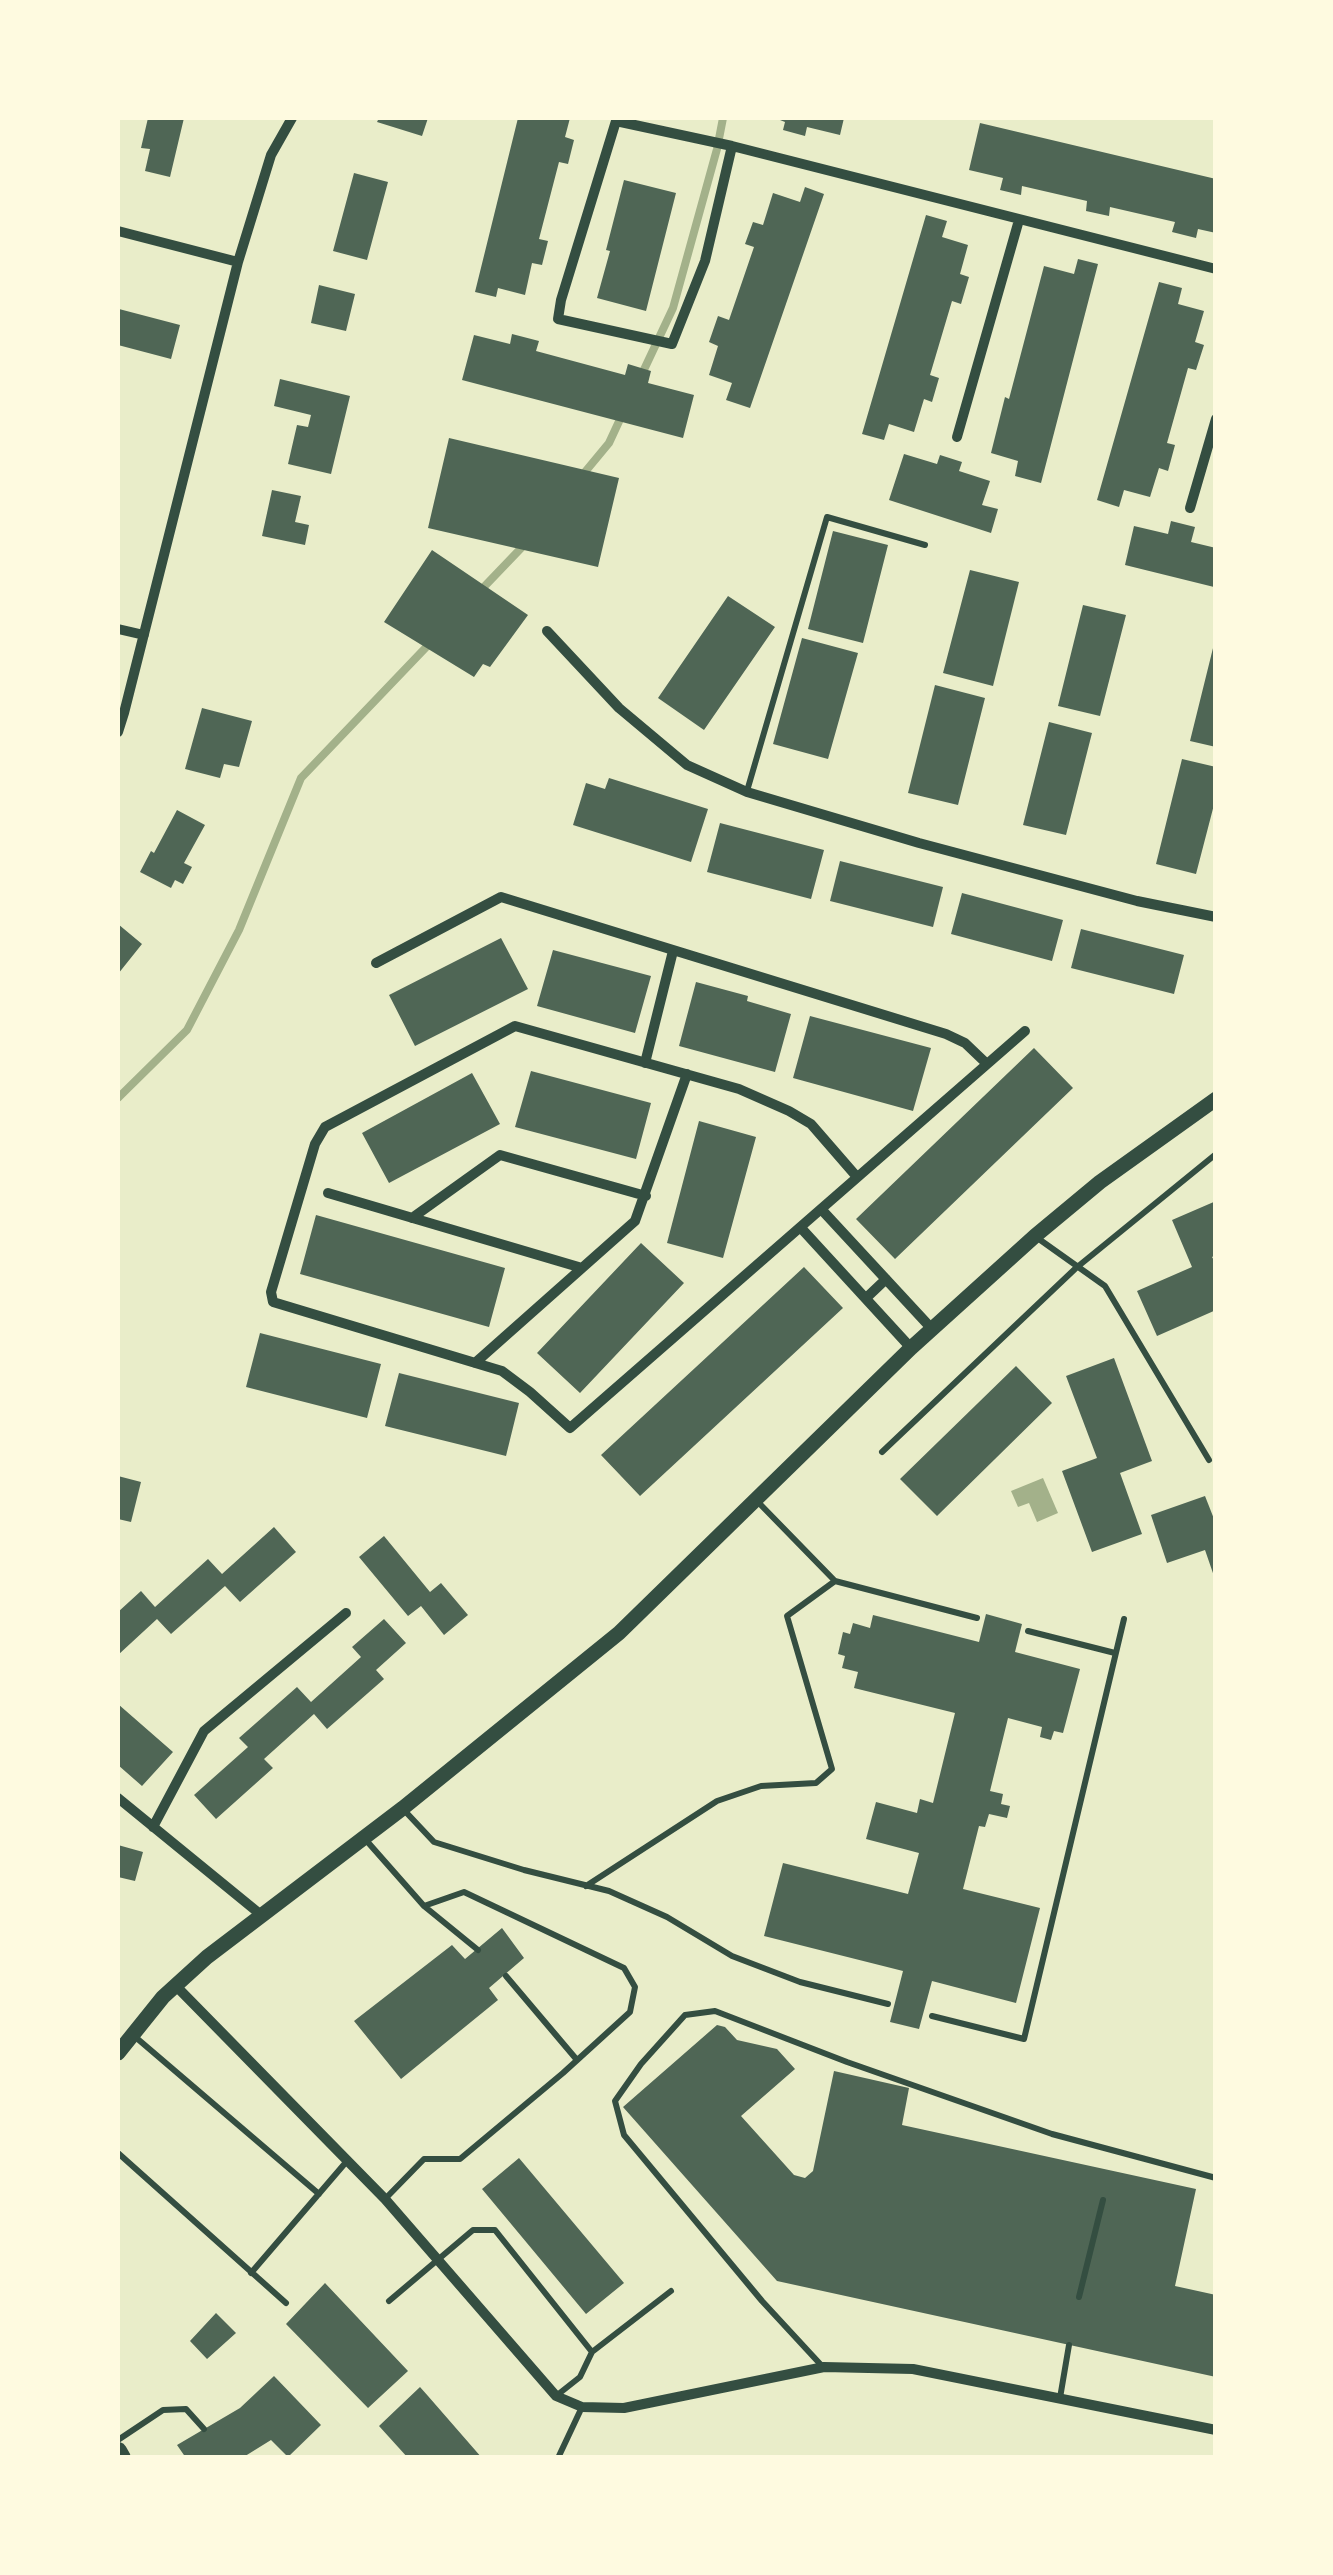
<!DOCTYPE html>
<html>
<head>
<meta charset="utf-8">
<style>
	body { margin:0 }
	#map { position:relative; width:1333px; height:2575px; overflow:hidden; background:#e9edc9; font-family:Ubuntu,sans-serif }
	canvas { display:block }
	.frame { position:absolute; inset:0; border:120px solid #fefae0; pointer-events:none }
</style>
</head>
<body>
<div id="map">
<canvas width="1333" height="2575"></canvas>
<div class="frame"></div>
</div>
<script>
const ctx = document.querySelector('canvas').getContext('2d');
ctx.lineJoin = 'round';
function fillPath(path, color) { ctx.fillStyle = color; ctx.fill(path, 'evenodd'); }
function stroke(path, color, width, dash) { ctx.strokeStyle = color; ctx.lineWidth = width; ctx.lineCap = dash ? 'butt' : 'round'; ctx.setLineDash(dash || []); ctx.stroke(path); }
const water = new Path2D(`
	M1043 1478 1058 1513 1037 1522 1029 1503 1018 1507 1011 1491Z`);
const stream = new Path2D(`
	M641 376 673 308 717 149 723 118
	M580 478 609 443 622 415
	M481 590 526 543
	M118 1098 187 1030 239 930 301 778 433 640`);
const building = new Path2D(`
	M148 118H184L170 177 145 171 150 149 141 148Z
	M379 118H428L422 136 377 122Z
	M518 118H570L565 137 574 140 568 164 559 162 539 239 548 241 542 265 532 263 525 295 498 288 496 297 475 292Z
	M775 118H844L840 135 807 127 805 136 783 130 785 122Z
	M980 123 1216 179V233L1198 229 1196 238 1172 232 1175 222 1110 207 1109 216 1086 211 1087 201 1022 186 1021 195 1000 190 1003 178 969 170Z
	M354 173 388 182 367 260 333 251Z
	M624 180 676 193 646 311 597 298 610 251 606 250Z
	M805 187 824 194 750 408 726 400 732 383 709 375 718 346 709 342 718 316 729 320 754 247 745 244 753 222 763 225 773 193 800 202Z
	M926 215 947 221 942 237 968 245 960 274 969 277 961 304 952 301 930 375 939 378 932 402 924 399 914 432 889 424 884 440 862 434Z
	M1078 259 1098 264 1041 483 1015 476 1018 461 991 453 1005 397 1009 399 1044 266 1074 274Z
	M1159 282 1182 288 1178 304 1204 311 1195 342 1204 345 1196 370 1188 368 1167 443 1175 445 1168 471 1159 468 1150 497 1124 490 1119 507 1097 500Z
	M319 285 355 294 346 331 311 323Z
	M119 309 180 325 171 359 118 345Z
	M512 334 539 341 536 351 625 375 628 364 651 371 648 383 694 395 683 438 462 380 474 335 510 344Z
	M280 379 350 396 331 474 288 464 297 425 308 427 311 415 274 406Z
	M449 438 619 478 598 567 428 528Z
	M904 454 937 464 940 455 962 462 959 471 990 481 982 505 998 509 991 533 889 500Z
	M272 490 301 496 295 522 309 525 305 545 262 536Z
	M1171 521 1195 527 1191 542 1216 548 1214 587 1125 565 1134 526 1168 534Z
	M833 531 888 545 863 643 808 629Z
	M432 550 528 615 490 667 483 664 474 677 384 622Z
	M970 570 1019 582 993 686 943 673Z
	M728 596 775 627 704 730 658 698Z
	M1083 605 1126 615 1100 716 1058 706Z
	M802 638 858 653 828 759 773 744Z
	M1214 644H1216V747L1190 741Z
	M935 685 985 698 958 805 908 793Z
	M202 708 252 721 239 767 224 764 220 778 185 769Z
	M1049 722 1092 733 1066 835 1023 825Z
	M1182 759 1216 767V797L1196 874 1156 864Z
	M609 778 708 809 691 862 573 825 586 783 605 789Z
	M177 810 205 825 184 863 192 867 183 884 175 880 171 888 140 872 151 851 154 853Z
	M720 823 824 850 811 899 707 872Z
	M840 861 943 887 933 927 830 901Z
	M962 893 1063 920 1052 961 951 934Z
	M118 924 142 944 118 974Z
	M1081 929 1184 955 1174 994 1071 968Z
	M501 938 528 989 415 1046 389 995Z
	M553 950 651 976 635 1033 537 1006Z
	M696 982 748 996 747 1001 791 1014 775 1072 679 1046Z
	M810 1016 931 1048 913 1111 793 1078Z
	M1034 1048 1073 1088 895 1259 856 1219Z
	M531 1071 651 1103 636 1159 515 1127Z
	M472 1073 500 1124 389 1183 362 1133Z
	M699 1121 756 1137 723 1258 667 1243Z
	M1216 1201V1255L1212 1257 1216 1264V1310L1157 1336 1137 1291 1192 1267 1172 1220Z
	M316 1215 505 1268 489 1327 300 1274Z
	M641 1243 684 1283 580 1393 537 1353Z
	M804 1267 843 1308 640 1496 601 1455Z
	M260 1333 381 1364 367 1418 246 1387Z
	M1114 1358 1152 1461 1120 1473 1142 1534 1092 1552 1062 1471 1097 1458 1066 1376Z
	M1016 1366 1052 1403 937 1516 900 1479Z
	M399 1373 519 1403 506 1456 385 1426Z
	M118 1476 141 1482 131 1522 118 1519Z
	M1205 1496 1216 1524 1215 1579 1205 1550 1167 1563 1151 1515Z
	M274 1527 296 1552 240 1602 225 1586 171 1634 157 1619 118 1655V1612L141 1591 155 1607 208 1559 222 1574Z
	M384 1536 430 1592 441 1583 468 1615 444 1635 421 1606 408 1616 359 1557Z
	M986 1614 1022 1624 1015 1652 1080 1669 1063 1733 1054 1731 1051 1740 1040 1737 1042 1727 1008 1718 990 1791 1003 1794 1001 1804 1010 1806 1007 1818 989 1814 985 1827 979 1826 963 1889 1040 1908 1016 2003 932 1981 919 2029 890 2022 903 1971 764 1936 783 1863 908 1894 919 1853 866 1839 876 1802 917 1813 920 1799 933 1803 955 1713 854 1688 858 1672 842 1668 845 1656 838 1654 843 1632 850 1634 853 1623 870 1628 873 1615 979 1642Z
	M384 1619 406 1643 376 1670 384 1679 327 1729 314 1714 264 1759 273 1768 216 1819 194 1795 248 1747 239 1738 297 1687 311 1702 361 1657 352 1647Z
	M118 1704 173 1752 142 1786 118 1765Z
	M118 1845 143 1852 135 1881 118 1877Z
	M502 1928 524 1958 489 1988 498 2000 401 2079 354 2021 452 1945 465 1959Z
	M717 2025 725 2027 737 2040 777 2049 795 2069 741 2116 794 2175 805 2178 813 2171 834 2071 909 2088 902 2125 1196 2189 1175 2286 1216 2295V2377L777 2281 623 2107Z
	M519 2158 624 2283 586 2314 482 2189Z
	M325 2283 408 2371 368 2408 286 2324Z
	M216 2313 236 2333 207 2359 190 2341Z
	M274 2376 321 2425 288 2457 271 2440 242 2458H186L177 2445 240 2408Z
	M420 2387 428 2396 482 2458H408L379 2426Z`);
const service = new Path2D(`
	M747 791 827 517 925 545
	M1036 1237 1105 1286 1209 1460
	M882 1452 1076 1268 1216 1154
	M757 1501 835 1581 977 1618
	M1028 1631 1115 1653
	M403 1809 434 1842 524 1870 609 1891 667 1917 732 1956 800 1982 888 2004
	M365 1839 424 1906 478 1950
	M586 1886 717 1801 761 1786 816 1783 832 1769 787 1616 835 1581
	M506 1976 577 2060
	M932 2016 1024 2039 1124 1619
	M133 2035 319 2194
	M1216 2069V2080
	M118 2153 286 2303
	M385 2199 424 2159H460L563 2073 630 2012 635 1987 624 1968 464 1892 424 1906
	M251 2273 347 2161
	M1079 2297 1103 2200
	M389 2301 473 2230H495L592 2352 580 2377 556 2396
	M592 2352 671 2291
	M822 2366 762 2301 624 2135 615 2101 641 2064 685 2015 715 2011 847 2062 1052 2134 1216 2178
	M1060 2398 1069 2345
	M118 2440 163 2410 186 2409 204 2429
	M558 2458 582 2407`);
const minor = new Path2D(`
	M732 146 705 261 672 344 558 319 561 300 616 121 732 146 1216 269
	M118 231 238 262
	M957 437 1019 220
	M1190 508 1216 419
	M118 629 144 635
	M547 631 619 708 687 765 747 792 919 843 1137 901 1216 917
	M118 732 124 713 238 262 271 155 292 118
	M376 963 501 897 946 1034 965 1043 987 1064
	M645 1063 673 951
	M857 1177 811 1124 789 1111 739 1089 515 1026 325 1127 315 1144 271 1292 273 1302 502 1371 530 1392 570 1428 1025 1031
	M328 1193 582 1268
	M821 1209 932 1329
	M412 1218 500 1155 646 1196
	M801 1228 911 1348
	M866 1298 886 1279
	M475 1363 635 1221 687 1074
	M118 1798 260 1914
	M153 1827 204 1731 346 1613
	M175 1985 385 2199 556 2396 582 2407 624 2408 824 2367 913 2369 1216 2430`);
const tertiary = new Path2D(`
	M118 2053 163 1997 207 1957 403 1808 619 1633 911 1348 1035 1236 1100 1182 1216 1099`);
const secondary = new Path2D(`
	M118 2451 122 2458`);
fillPath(water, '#a3b18a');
stroke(stream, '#a3b18a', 8);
fillPath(building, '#4f6655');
stroke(service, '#344e41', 6);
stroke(minor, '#344e41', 10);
stroke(tertiary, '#344e41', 15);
stroke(secondary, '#344e41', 18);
</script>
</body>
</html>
